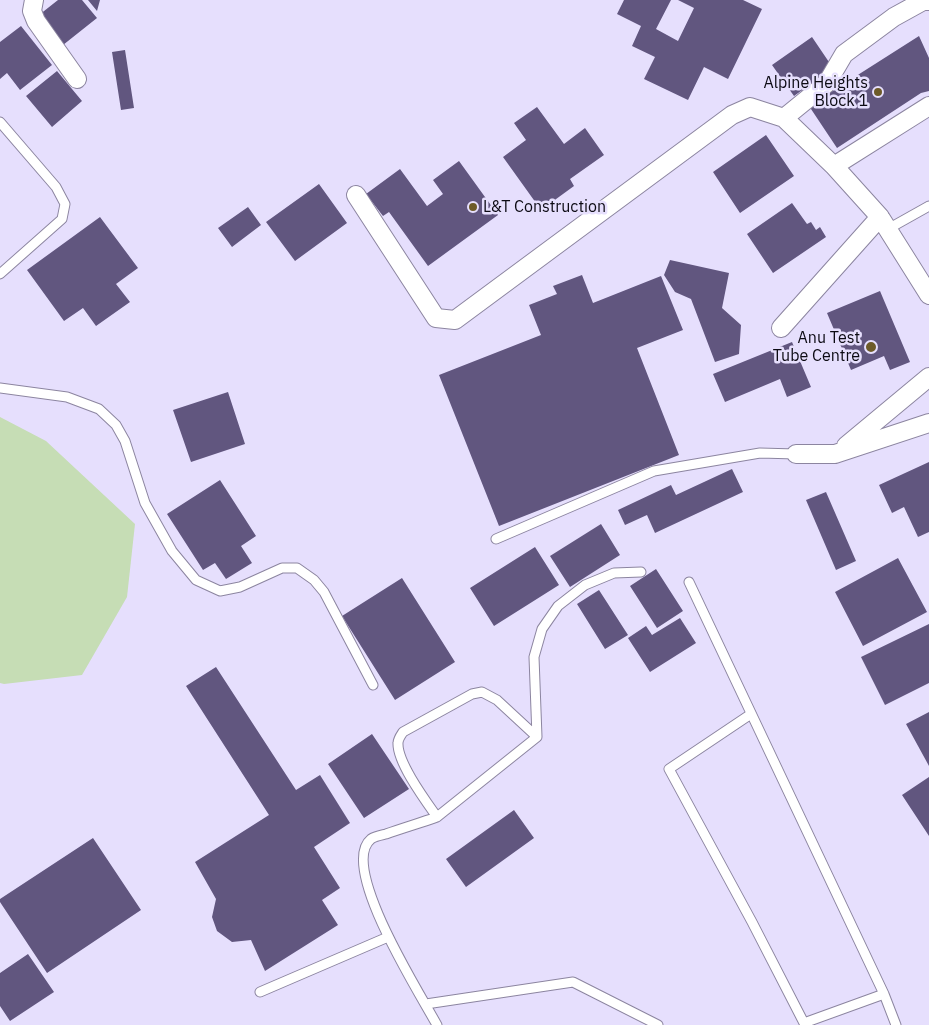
<!DOCTYPE html>
<html>
<head>
<meta charset="utf-8">
<style>
	body { margin:0 }
	canvas { display:block; background:#e6dffd }
</style>
</head>
<body>
<canvas width="929" height="1025"></canvas>
<script>
const ctx = document.querySelector('canvas').getContext('2d');
ctx.lineJoin = 'round';
function fillPath(path, color) { ctx.fillStyle = color; ctx.fill(path, 'evenodd'); }
function stroke(path, color, width, dash) { ctx.strokeStyle = color; ctx.lineWidth = width; ctx.lineCap = dash ? 'butt' : 'round'; ctx.setLineDash(dash || []); ctx.stroke(path); }
function drawText(font, color, halo, rows, align = 'center') {
  ctx.font = font + ' "IBM Plex Sans",sans-serif'; ctx.lineWidth = 5; ctx.setLineDash([]); ctx.textBaseline = 'middle'; ctx.strokeStyle = halo; ctx.fillStyle = color; for (const [text, x, y, turn = 0] of rows) {
    ctx.save(); ctx.translate(x, y); ctx.rotate((+turn || 0) * Math.PI / 180); ctx.textAlign = isNaN(turn) ? turn : align; if (halo) ctx.strokeText(text, 0, 0); ctx.fillText(text, 0, 0); ctx.restore();
  }
}
const green = new Path2D(`
	M0 417 46 441 135 524 127 597 82 675 4 684 0 683Z`);
const building = new Path2D(`
	M58 0H82L97 18 63 45 39 15Z
	M88 0H100L97 11Z
	M624 0H671L656 29 678 41 694 8 678 0H743L762 9 728 79 704 67 688 100 644 79 655 57 632 46 641 26 617 14Z
	M21 26 52 65 20 90 7 73 0 79V42Z
	M919 36 929 58V91L921 93 837 148 809 106Z
	M812 37 833 68 794 96 772 65Z
	M125 50 134 108 121 110 112 52Z
	M57 71 82 101 52 127 26 96Z
	M537 107 564 144 585 128 604 155 570 179 574 186 541 210 503 157 526 140 514 123Z
	M766 135 794 176 740 213 713 172Z
	M459 161 498 215 428 266 389 212 383 216 366 194 400 169 427 206 443 194 433 180Z
	M319 184 347 223 295 261 266 222Z
	M792 203 807 224 811 222 816 230 820 227 826 237 773 273 747 234Z
	M248 207 261 225 232 247 218 228Z
	M100 217 138 268 116 284 130 302 96 326 83 308 64 321 27 270Z
	M670 260 729 273 722 308 741 325 739 354 715 362 691 299 675 292 664 275Z
	M582 275 593 303 661 276 683 330 637 348 679 455 499 526 439 375 541 335 529 305 557 294 553 286Z
	M880 291 910 362 890 370 884 356 851 370 827 313Z
	M792 342 811 387 787 397 780 379 725 402 713 374Z
	M228 392 245 444 191 462 173 410Z
	M929 462V532L918 537 904 507 892 513 879 485Z
	M732 469 743 492 655 533 647 515 625 525 618 510 671 485 676 495Z
	M220 480 256 536 241 546 252 563 226 579 215 563 203 570 167 514Z
	M826 492 856 561 836 570 806 500Z
	M601 524 620 555 570 587 550 556Z
	M535 547 559 585 494 626 470 588Z
	M898 558 927 612 863 646 835 592Z
	M656 569 683 611 657 628 630 586Z
	M402 578 455 662 395 700 342 616Z
	M599 590 628 635 605 649 577 604Z
	M680 618 696 643 650 672 628 638 646 626 652 635Z
	M929 624V683L885 705 861 657Z
	M216 667 296 790 320 775 350 823 314 847 340 888 322 900 338 925 265 971 251 940 232 942 217 931 212 917 216 899 195 862 269 815 186 686Z
	M929 712V766L906 724Z
	M372 734 409 789 364 818 328 764Z
	M929 777V836L902 795Z
	M514 810 534 838 466 887 446 859Z
	M93 838 141 910 47 973 0 902V899Z
	M28 954 54 992 10 1021 0 1006V973Z`);
const lane = new Path2D(`
	M0 122 56 187 65 204 62 219 0 274
	M888 229 929 206
	M0 388 67 397 99 409 116 425 125 441 145 503 172 551 196 580 220 591 240 587 282 568H297L314 580 324 592 373 685
	M496 539 654 471 760 453 796 454
	M689 582 884 994
	M751 714 669 769 752 922 804 1023 884 994 896 1025
	M437 817 537 737 534 657 542 629 558 606 585 585 614 573 641 572
	M260 992 388 937
	M426 1004 573 982 658 1025
	M437 1025C421 995 338 866 371 839 375 836 382 835 386 834 403 828 420 823 437 817 425 800 397 762 398 743 398 739 401 735 403 732L472 694 482 692 497 700 537 737`);
const street = new Path2D(`
	M34 0 32 11 36 21 77 79
	M784 118 827 83 844 54 894 17 923 1H929
	M834 166 929 106
	M356 195 436 318 455 320 732 115 750 107 784 118 834 166 880 217 929 295
	M781 328 880 217
	M846 446 929 377
	M796 454H835L929 423`);
const markers = [
	[878,92,5,"#6d5b29"],
	[473,207,5,"#6d5b29"],
	[871,347,6,"#6d5b29"]
];
const poiNames = [
	["Alpine Heights",868,83],
	["Block 1",868,101],
	["L&T Construction",483,207,"left"],
	["Anu Test",860,338],
	["Tube Centre",860,356]
];
fillPath(green, '#c6ddb5');
fillPath(building, '#61567f');
stroke(lane, '#8c85a0', 11);
stroke(street, '#8c85a0', 20);
stroke(lane, '#fff', 9);
stroke(street, '#fff', 18);
for (const [x, y, r, color] of markers) { const dot = new Path2D(); dot.arc(x, y, r, 0, 2 * Math.PI); ctx.fillStyle = color; ctx.fill(dot); stroke(dot, '#e6dffd', 2); }
drawText('16px', '#0c0a13', '#e6dffd', poiNames, 'right');
</script>
</body>
</html>
